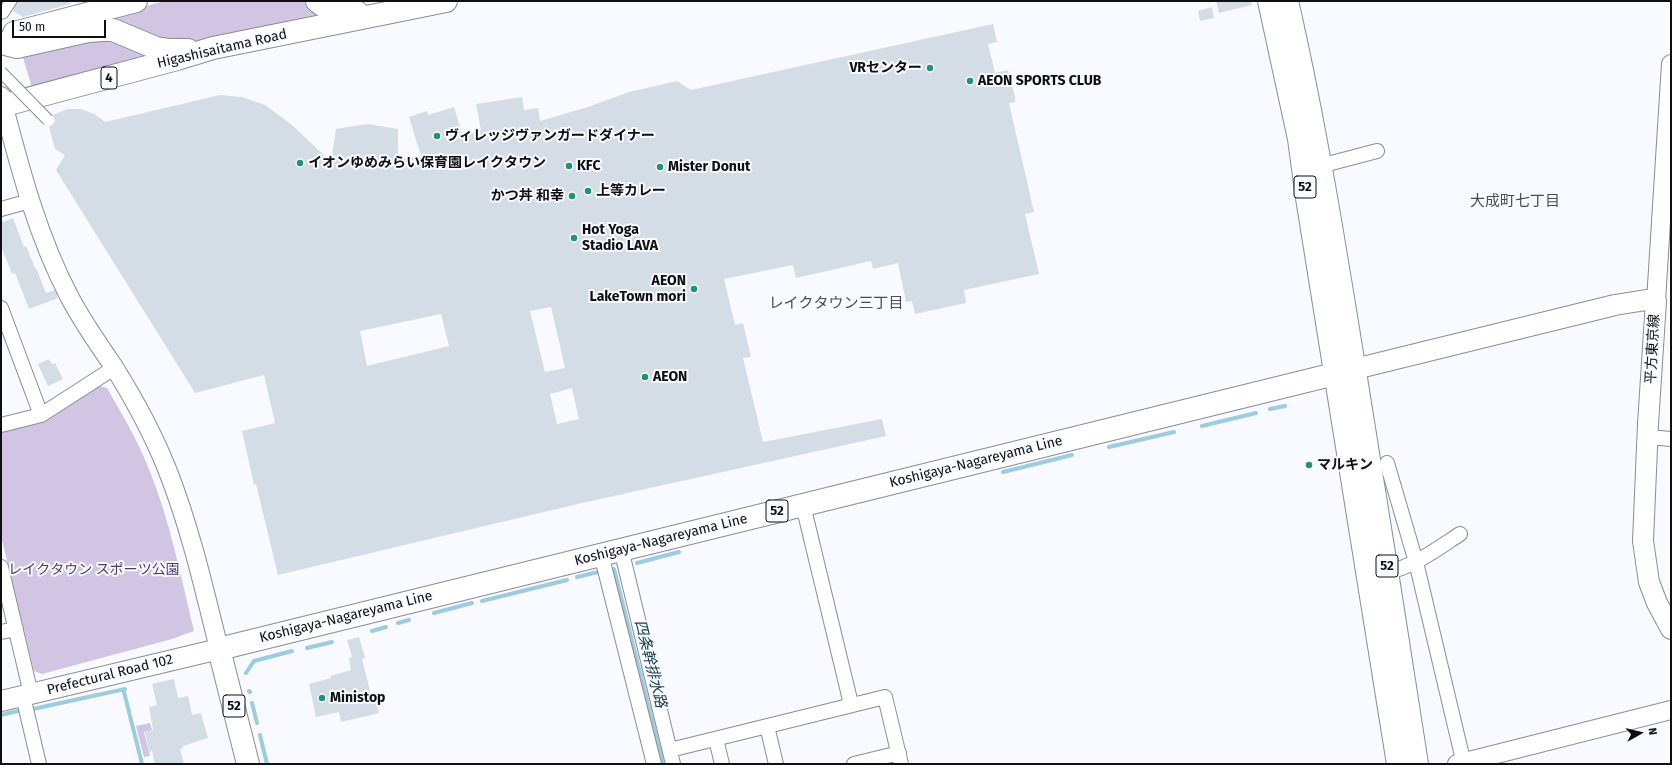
<!DOCTYPE html>
<html>
<head>
<meta charset="utf-8">
<style>
	body { margin:0 }
	#map { position:relative; width:1672px; height:765px; overflow:hidden; background:#f8faff; font-family:"Fira Sans",sans-serif }
	canvas { display:block }
	.frame { position:absolute; inset:0; border:2px solid #0d0f12; pointer-events:none }
	.north { position:absolute; left:1620px; top:713px; width:40px; height:40px; -webkit-text-stroke:3px #f8faff; paint-order:stroke; rotate:82deg; font-size:11px; font-weight:700; line-height:16px; text-align:center; color:#0d0f12 }
	.north::after { content:''; display:block; margin:auto; width:14px; height:18px; background:#0d0f12; clip-path:polygon(50% 0,100% 100%,50% 72%,0 100%) }
	.scale { position:absolute; left:12px; top:20px; width:94px; height:18px; box-sizing:border-box; border:2px solid #0d0f12; border-top:0; padding-left:5px; font-size:12px; line-height:14px; white-space:nowrap; color:#0d0f12; -webkit-text-stroke:3px #f8faff; paint-order:stroke }
</style>
</head>
<body>
<div id="map">
<canvas width="1672" height="765"></canvas>
<div class="frame"></div>
<div class="north">N</div>
<div class="scale">50 m</div>
</div>
<script>
const ctx = document.querySelector('canvas').getContext('2d');
ctx.lineJoin = 'round';
function fillPath(path, color) { ctx.fillStyle = color; ctx.fill(path, 'evenodd'); }
function stroke(path, color, width, dash) { ctx.strokeStyle = color; ctx.lineWidth = width; ctx.lineCap = dash ? 'butt' : 'round'; ctx.setLineDash(dash || []); ctx.stroke(path); }
function drawText(font, color, halo, rows, align = 'center') {
  ctx.font = font + ' "Fira Sans","Noto Sans JP",sans-serif'; ctx.lineWidth = 4; ctx.setLineDash([]); ctx.textBaseline = 'middle'; ctx.strokeStyle = halo; ctx.fillStyle = color; for (const [text, x, y, turn = 0] of rows) {
    ctx.save(); ctx.translate(x, y); ctx.rotate((+turn || 0) * Math.PI / 180); ctx.textAlign = isNaN(turn) ? turn : align; if (halo) ctx.strokeText(text, 0, 0); ctx.fillText(text, 0, 0); ctx.restore();
  }
}
const green = new Path2D(`
	M164 1H305L312 11 322 19 177 46 79 25Z
	M106 38 157 58 33 91 22 54Z
	M99 386 107 388C122 414 138 441 149 469 170 521 181 577 194 631L172 639 42 674 34 671 1 536V431L46 419Z
	M150 723 152 730 144 732 150 756 144 757 136 726Z`);
const stream = new Path2D(`
	M1270 409 1285 406
	M1202 426 1256 413
	M1109 447 1174 432
	M1003 472 1072 455
	M637 563 679 552
	M614 569 663 764
	M577 577 598 572
	M482 601 567 580
	M434 613 472 603
	M398 623 409 620
	M372 631 386 627
	M307 648 332 642
	M246 673 254 661 292 651
	M249 691 250 692
	M124 692 142 764
	M252 703 257 723
	M33 709 125 689
	M1 715 18 711
	M260 735 267 764`);
const building = new Path2D(`
	M18 1H70V4L23 17 13 11Z
	M1216 1H1251L1252 5 1219 13Z
	M1212 7 1214 18 1200 21 1198 11Z
	M993 24 997 42 988 44 995 73 1008 70 1015 97V102L1009 103 1034 212 1025 214 1039 274 964 290 966 303 915 314 912 301 906 302 898 263 873 269 871 261 796 278 793 265 724 279 735 325 743 323 751 357 743 358 763 442 882 419 886 436 582 503 278 575 256 484 254 485 242 431 275 423 264 375 195 393 56 170 65 155 55 149 49 127 55 122 53 115 67 109H81L96 115 105 122 220 95 242 97 265 105 292 125 331 162 336 129 367 124 398 129V160L421 156 409 117 427 111 428 115 454 107 463 137 481 130 476 104 522 97 524 110 538 108 540 121 588 107 629 92 677 81 691 90ZM551 307 565 368 545 372 530 311ZM441 314 449 346 367 366 360 331ZM572 388 579 419 557 424 550 394Z
	M13 218 24 247 26 246 35 268H36L46 293 55 290 58 298 29 309 15 273 12 274 1 246V223Z
	M49 359 52 364 55 363 63 379 48 386 38 364Z
	M359 637 365 658 362 659 373 703 376 702 379 713 341 722 339 712 316 717 309 684 331 678 330 676 351 670 349 658 352 657 347 640Z
	M174 679 178 698 188 696 192 715 201 713 208 738 183 746V748L180 749 184 764H155L152 751 149 752 145 732 153 730 149 707 157 705 152 684Z`);
const pedestrian = new Path2D(`
	M3 13 11 1`);
const minor = new Path2D(`
	M1320 166 1377 151
	M1 209 30 201
	M1 308 41 415
	M1 425 41 415 114 368
	M1647 437 1671 439
	M1387 463 1416 562 1464 764
	M803 505 851 704
	M621 549 673 764
	M601 554 654 764
	M1 567 31 694
	M1388 572C1415 566 1437 549 1460 534
	M1 632 16 629
	M23 696 39 764
	M767 726 776 764
	M716 739 722 764
	M670 750 885 697 901 764
	M854 764 899 753`);
const tertiary = new Path2D(`
	M1 96C19 164 36 233 69 296 82 321 98 344 114 367 134 399 153 434 167 469 190 527 204 588 219 649
	M1656 301 1671 64
	M1457 764 1671 710`);
const secondary = new Path2D(`
	M1355 369 1615 305 1646 300 1656 301 1648 424 1643 541 1649 582 1657 603 1671 629
	M1 701 219 649`);
const primary = new Path2D(`
	M1269 1 1299 139 1307 198 1398 764
	M1287 1C1315 123 1335 248 1355 372 1376 503 1397 633 1417 764
	M248 764 219 649 1355 369`);
const trunk = new Path2D(`
	M317 1C329 12 342 14 357 12
	M14 33 136 1
	M1 43 17 47 88 31 102 30H113L156 48 169 50H188
	M1 106 177 59 213 48 446 1`);
const pedestrianBridge = new Path2D(`
	M1 72 48 120`);
const markers = [
	[930,68,4,"#249170"],
	[970,81,4,"#249170"],
	[437,136,4,"#249170"],
	[300,163,4,"#249170"],
	[569,166,4,"#249170"],
	[660,167,4,"#249170"],
	[588,191,4,"#249170"],
	[572,196,4,"#249170"],
	[574,238,4,"#249170"],
	[694,289,4,"#249170"],
	[645,377,4,"#249170"],
	[1309,465,4,"#249170"],
	[322,698,4,"#249170"]
];
const shields = [
	[109,78,16],
	[1305,187,22],
	[777,511,22],
	[1387,566,22],
	[234,706,22]
];
const shieldNames = [
	["4",109,78],
	["52",1305,187],
	["52",777,511],
	["52",1387,566],
	["52",234,706]
];
const streetNames = [
	["Higashisaitama Road",222,49,-13],
	["平方東京線",1653,349,-87],
	["Koshigaya-Nagareyama Line",976,462,-14],
	["Koshigaya-Nagareyama Line",661,540,-14],
	["Koshigaya-Nagareyama Line",346,617,-14],
	["Prefectural Road 102",110,675,-14]
];
const poiNames = [
	["VRセンター",922,68,"right"],
	["AEON SPORTS CLUB",978,81],
	["ヴィレッジヴァンガードダイナー",445,136],
	["イオンゆめみらい保育園レイクタウン",308,163],
	["KFC",577,166],
	["Mister Donut",668,167],
	["上等カレー",596,191],
	["かつ丼 和幸",564,196,"right"],
	["Hot Yoga",582,230],
	["Stadio LAVA",582,246],
	["AEON",686,281,"right"],
	["LakeTown mori",686,297,"right"],
	["AEON",653,377],
	["マルキン",1317,465],
	["Ministop",330,698]
];
const parkNames = [
	["レイクタウン スポーツ公園",94,570]
];
const neighbourhoodNames = [
	["大成町七丁目",1515,202],
	["レイクタウン三丁目",836,304]
];
const waterNames = [
	["四条幹排水路",650,664,76]
];
fillPath(green, '#d2c5e3');
stroke(stream, '#9dcbe0', 4);
fillPath(building, '#d4dde5');
stroke(pedestrian, '#888d96', 13);
stroke(minor, '#888d96', 16);
stroke(tertiary, '#888d96', 20);
stroke(secondary, '#888d96', 22);
stroke(primary, '#888d96', 24);
stroke(trunk, '#888d96', 24);
stroke(pedestrian, '#fff', 11);
stroke(minor, '#fff', 14);
stroke(tertiary, '#fff', 18);
stroke(secondary, '#fff', 20);
stroke(primary, '#fff', 22);
stroke(trunk, '#fff', 22);
stroke(pedestrianBridge, '#888d96', 13, []);
stroke(pedestrianBridge, '#fff', 11);
for (const [x, y, r, color] of markers) { const dot = new Path2D(); dot.arc(x, y, r, 0, 2 * Math.PI); ctx.fillStyle = color; ctx.fill(dot); stroke(dot, '#f8faff', 1.5); }
for (const [x, y, w] of shields) { const box = new Path2D(); box.roundRect(x - w / 2, y - 11, w, 22, 3); ctx.fillStyle = '#f8faff'; ctx.fill(box); stroke(box, '#0d0f12', 1); }
drawText('bold 13px', '#0d0f12', null, shieldNames);
drawText('14px', '#0d0f12', '#f8faff', streetNames);
drawText('bold 14px', '#0d0f12', '#f8faff', poiNames, 'left');
drawText('14px', '#50386a', '#f8faff', parkNames);
drawText('15px', '#484c55', '#f8faff', neighbourhoodNames);
drawText('italic 15px', '#123a4a', '#f8faff', waterNames);
</script>
</body>
</html>
